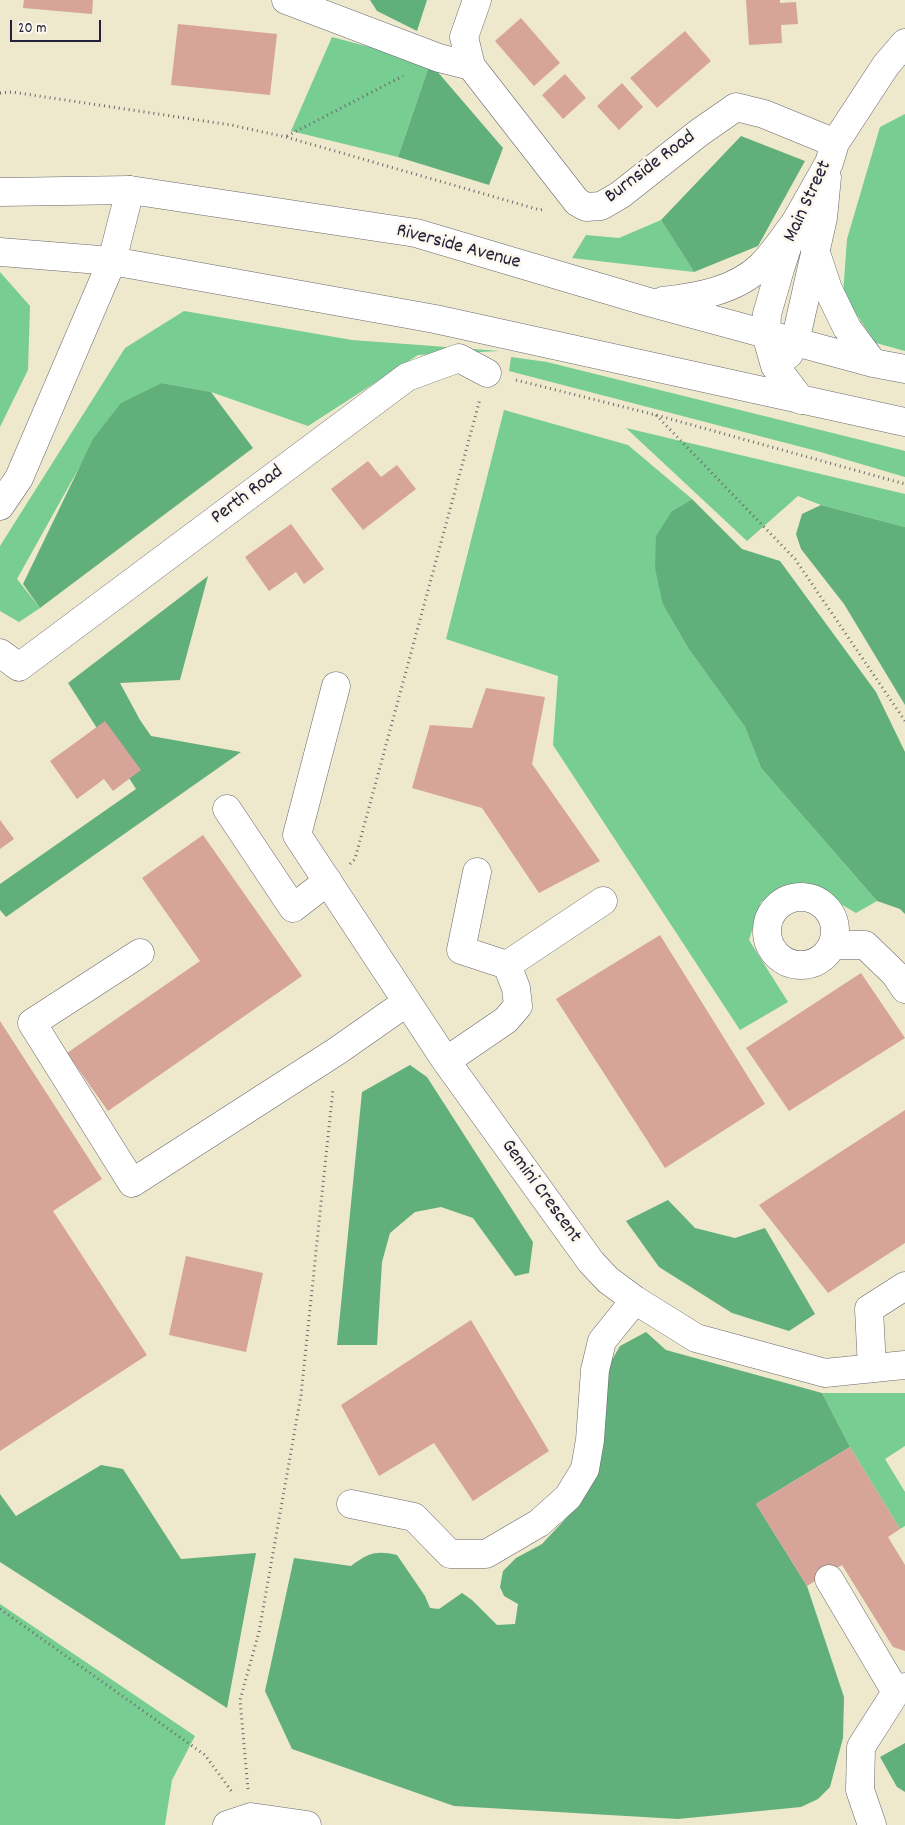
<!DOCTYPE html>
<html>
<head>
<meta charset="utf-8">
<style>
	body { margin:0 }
	#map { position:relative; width:905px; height:1825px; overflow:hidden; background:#eee8cd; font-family:Dekko,sans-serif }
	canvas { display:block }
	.scale { position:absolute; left:10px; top:20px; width:91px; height:22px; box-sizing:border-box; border:2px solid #22223b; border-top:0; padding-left:6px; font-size:15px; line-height:18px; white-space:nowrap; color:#22223b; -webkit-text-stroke:4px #fbf7ec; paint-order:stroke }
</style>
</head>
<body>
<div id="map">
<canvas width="905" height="1825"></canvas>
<div class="scale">20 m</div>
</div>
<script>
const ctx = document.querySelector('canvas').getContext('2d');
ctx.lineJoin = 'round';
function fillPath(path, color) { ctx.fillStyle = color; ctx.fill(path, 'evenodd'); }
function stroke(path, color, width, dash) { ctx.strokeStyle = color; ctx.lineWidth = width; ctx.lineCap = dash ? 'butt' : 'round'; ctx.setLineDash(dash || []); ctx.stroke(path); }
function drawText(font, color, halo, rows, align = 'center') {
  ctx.font = font + ' Dekko,sans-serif'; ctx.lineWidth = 5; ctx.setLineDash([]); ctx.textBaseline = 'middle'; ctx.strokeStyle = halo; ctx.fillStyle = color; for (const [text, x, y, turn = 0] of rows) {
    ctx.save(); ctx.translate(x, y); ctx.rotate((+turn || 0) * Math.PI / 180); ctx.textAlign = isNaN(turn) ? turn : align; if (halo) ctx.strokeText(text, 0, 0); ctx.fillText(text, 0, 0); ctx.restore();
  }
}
const green = new Path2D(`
	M332 37 430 63 398 157 291 131Z
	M905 114V351L876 343 843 295 847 239 880 127Z
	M661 220 694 272 572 258 586 235 619 238Z
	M0 272 30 306 28 370 0 427Z
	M184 311 352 340 500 351 418 355 308 426 211 392 162 383 99 432 17 579 40 608 19 622 0 611V546L125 348Z
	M511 357 547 362 905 451V477L817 451 509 371Z
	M533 406 905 494V527L821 505 798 496 747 541 626 428Z
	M504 410 628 445 692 499 672 511 663 605 688 648 745 727 761 768 877 901 856 913 803 882 761 902 749 940 788 1002 740 1030 553 745 558 676 446 639Z
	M822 1393H905V1446L885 1459 905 1492V1526L900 1529 850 1447Z
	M0 1604 195 1736 172 1780 165 1825H0Z`);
const forest = new Path2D(`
	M370 0H427L417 31 377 11Z
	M430 63 503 148 489 185 398 157Z
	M741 136 805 161 758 246 694 272 661 220Z
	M162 383 211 392 253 448 40 608 23 584 93 439 121 403Z
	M692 499 742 549 780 561 876 692 905 752V914L900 909 877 901 761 768 745 727 688 648 663 605 655 568 656 536 672 511Z
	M821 505 905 527V705L844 604 801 549 796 534 802 514Z
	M208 576 180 680 120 683 140 720 151 736 241 752 6 917 0 910V884L136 789 68 683Z
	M410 1065 427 1077 533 1242 529 1273 515 1276 473 1218 441 1207 415 1212 390 1233 382 1262 377 1345H337L362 1092Z
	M668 1200 695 1228 735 1238 765 1228 815 1314 789 1331 732 1313 659 1267 626 1221Z
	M646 1332 666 1350 822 1393 850 1447 756 1504 807 1586 844 1697 843 1738 830 1787 818 1799 801 1807 678 1819 454 1806 292 1749 265 1691 294 1558 351 1566C368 1553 376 1550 397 1555L425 1596 430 1608 439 1609 462 1593 472 1600 497 1625 515 1624 518 1604 504 1596 500 1587 503 1571 516 1558 542 1544 571 1513 587 1492 602 1447 609 1365 620 1346Z
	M101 1465 123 1469 181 1559 256 1553 227 1708 0 1562V1494L16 1516Z
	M905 1743V1792L897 1787 880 1757Z`);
const building = new Path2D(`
	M24 0H93L92 14 23 8Z
	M746 0H780V3L796 2 798 24 781 25 782 43 749 45Z
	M521 18 560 63 534 86 495 41Z
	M178 24 277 34 270 95 171 85Z
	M685 31 711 61 657 108 630 78Z
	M565 74 586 98 563 119 542 95Z
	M622 83 643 107 619 130 597 106Z
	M368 461 381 477 397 465 416 489 363 530 331 489Z
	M291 524 324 569 304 584 296 572 269 591 245 557Z
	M486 688 545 697 532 764 600 861 539 893 482 808 412 788 430 725 472 728Z
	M105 721 141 770 113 791 104 779 77 799 50 761Z
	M0 820 14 839 0 849Z
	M203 835 302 976 108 1111 67 1053 200 961 142 878Z
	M660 935 765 1104 665 1168 556 999Z
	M861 973 905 1038 789 1111 746 1048Z
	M0 1021 102 1179 53 1211 147 1355 0 1451Z
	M905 1110V1243L828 1293 759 1205Z
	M186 1256 263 1273 246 1352 169 1335Z
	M471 1320 549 1451 473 1501 434 1443 379 1476 341 1405Z
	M850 1447 900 1529 888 1537 905 1565V1651L893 1647 842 1565 807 1586 756 1504Z`);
const path = new Path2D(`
	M0 93 12 92 231 125 286 137 540 210 544 209
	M287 136 403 76
	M516 380 656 415 905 484
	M656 415 795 559 905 721
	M350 864 355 859 480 399
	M0 1609 205 1755 232 1792
	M248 1789 240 1700 259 1632 301 1395 333 1089`);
const minor = new Path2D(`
	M286 0 439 58 471 66
	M477 0 464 37 471 66 577 202 586 207 601 206 620 195 700 132 736 107 764 114 835 143
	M781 360 789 354 795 342 823 218 827 177
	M801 400 775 366 766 334 767 314 780 269 795 223 829 163 835 143 886 65 905 43
	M0 506 19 478 112 261 130 190
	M0 653 19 667 407 377 459 358 487 373
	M336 686 297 835 446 1061 591 1262 608 1280 635 1300 696 1338 825 1373 905 1365
	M227 809 293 908 328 881
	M477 872 461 950 507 965
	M767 931a34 34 0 1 1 68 0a34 34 0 1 1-68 0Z
	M832 945H865L895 974 905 989
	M140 953 32 1023 132 1183 337 1051 407 1002
	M446 1061 506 1020 518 1006 516 988 507 965 603 901
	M872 1368 869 1309 905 1286
	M351 1504 414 1517 450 1554H486L539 1523 568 1497 585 1469 590 1440 595 1370 602 1341 635 1300
	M829 1579 896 1692 905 1687
	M227 1825 251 1817 307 1825
	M872 1825 860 1790 861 1747 896 1692`);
const major = new Path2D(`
	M0 192 130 190 416 233 652 303 873 363 905 369
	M815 250 828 289 847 328 873 363
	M0 252 112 261 435 319 905 422
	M663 301C697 297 735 291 761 266 774 253 784 237 795 223`);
const streetNames = [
	["Burnside Road",651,168,-37],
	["Main Street",809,202,-65],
	["Riverside Avenue",458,248,15],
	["Perth Road",248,496,-37],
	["Gemini Crescent",540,1192,54]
];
fillPath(green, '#77cd92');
fillPath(forest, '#61b07c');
fillPath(building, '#d7a49a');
stroke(minor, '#69676e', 29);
stroke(major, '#69676e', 29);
stroke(path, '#69676e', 3, [1, 4]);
stroke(minor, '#fff', 28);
stroke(major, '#fff', 28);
drawText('20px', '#22223b', '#fbf7ec', streetNames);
</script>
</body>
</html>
